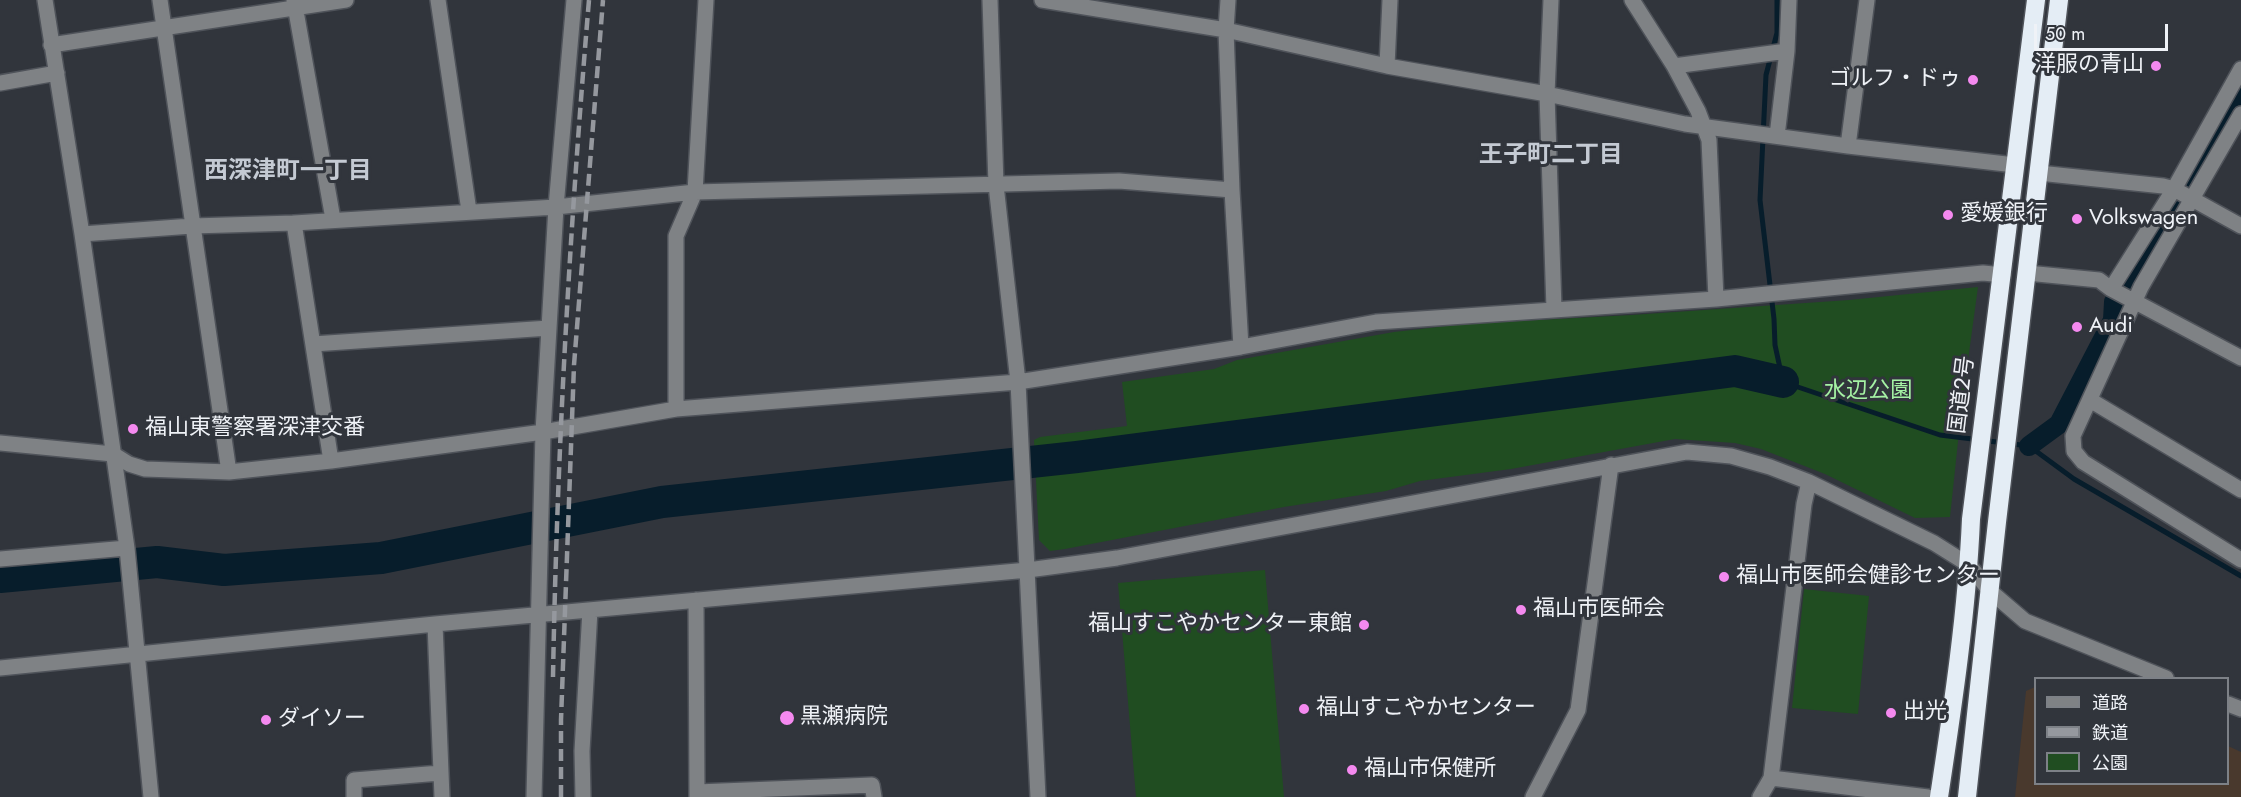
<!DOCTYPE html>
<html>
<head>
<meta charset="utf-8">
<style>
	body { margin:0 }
	#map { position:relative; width:2241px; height:797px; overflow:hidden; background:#31353c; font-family:Jost,"Noto Sans JP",sans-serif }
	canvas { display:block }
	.legend { position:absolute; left:2034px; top:677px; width:195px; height:108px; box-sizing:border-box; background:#31353c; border:2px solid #7d8187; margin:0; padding:8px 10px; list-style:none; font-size:18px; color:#eff2f7 }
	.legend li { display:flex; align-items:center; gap:12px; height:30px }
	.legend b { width:30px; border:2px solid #7d8187 }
	.scale { position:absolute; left:2034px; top:24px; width:134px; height:27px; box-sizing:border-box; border:3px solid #eff2f7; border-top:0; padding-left:8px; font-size:18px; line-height:21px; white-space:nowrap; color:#eff2f7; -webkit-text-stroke:4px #31353c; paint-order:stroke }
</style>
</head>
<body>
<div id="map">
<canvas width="2241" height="797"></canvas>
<ul class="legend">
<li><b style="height:8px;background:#7f8285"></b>道路</li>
<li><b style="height:8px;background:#95989e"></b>鉄道</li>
<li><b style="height:16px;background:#204d21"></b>公園</li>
</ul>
<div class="scale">50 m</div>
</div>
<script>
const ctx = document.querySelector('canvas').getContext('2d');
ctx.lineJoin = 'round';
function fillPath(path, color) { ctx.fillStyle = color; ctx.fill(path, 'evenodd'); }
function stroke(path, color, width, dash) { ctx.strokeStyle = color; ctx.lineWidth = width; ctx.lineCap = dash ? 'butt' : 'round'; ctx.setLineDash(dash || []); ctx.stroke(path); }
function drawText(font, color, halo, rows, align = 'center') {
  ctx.font = font + ' Jost,"Noto Sans JP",sans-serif'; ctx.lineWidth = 6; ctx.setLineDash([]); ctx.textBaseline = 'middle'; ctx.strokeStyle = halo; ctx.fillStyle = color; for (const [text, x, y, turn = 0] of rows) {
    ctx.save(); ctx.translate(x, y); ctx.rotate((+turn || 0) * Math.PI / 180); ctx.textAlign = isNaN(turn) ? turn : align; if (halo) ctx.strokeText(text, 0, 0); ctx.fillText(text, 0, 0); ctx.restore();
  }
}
const commercial = new Path2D(`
	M2035 687 2036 784H2228V746L2241 752V797H2015L2026 691Z`);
const green = new Path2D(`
	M1978 287 1962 404 1950 517 1915 518 1825 474 1761 449 1735 443 1675 439 1511 469 1420 481 1386 491 1284 507 1065 549 1050 551 1039 540 1034 440 1040 437 1127 426 1122 382 1214 369 1237 360 1394 332 1465 324 1632 315 1849 300Z
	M1265 570 1284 797H1136L1118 583Z
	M1804 589 1869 596 1858 714 1792 708Z`);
const stream = new Path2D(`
	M1777 0V33L1766 75 1760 200 1774 319 1775 345 1783 382 1940 435 2029 446 2074 479 2241 576`);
const canal = new Path2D(`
	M2029 446 2059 424 2113 320 2114 302 2134 275 2241 92`);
const river = new Path2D(`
	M0 577 157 562 224 570 381 558 662 502 1077 457 1735 371 1783 382`);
const minor = new Path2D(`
	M45 0 82 234 127 548 151 797
	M160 0 229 472
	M294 0 333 219
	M438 0 469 211
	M990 0 996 185 1018 382 1038 797
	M1042 0 1226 30 1387 66 1547 94 1685 124 1848 146 2015 165
	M1228 0 1226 30 1232 190 1241 347
	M1551 0 1547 94 1554 309
	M1632 0 1674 66 1698 111 1709 140 1716 299
	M51 45 346 0
	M1387 66 1390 0
	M1674 66 1787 51
	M0 83 57 73
	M2241 114 2141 287 2073 436 2074 451 2083 462 2241 560
	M1777 136 1787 51 1789 0
	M1848 146 1867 0
	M2039 173 2163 186 2174 189 2241 226
	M294 223 331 461
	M82 234 192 226 294 223 556 207 695 192 1119 181 1232 190
	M2027 273 2099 280 2111 289 2241 358
	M2111 289 2174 189 2241 69
	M313 344 549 328
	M2090 400 2241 490
	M676 409V236L695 192 706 0
	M0 443 113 454 129 464 145 469 229 472 331 461 543 432 676 409 1018 382 1241 347 1376 322 1716 299 1983 273 2003 275
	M0 559 127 548
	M696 600 697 797
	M435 624 442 797
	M0 668 435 624 1028 570 1117 558 1687 452 1731 456 1770 467 1809 482 1934 543 1969 565 1990 591 2025 621 2166 678
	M2228 704 2241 709
	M1771 778 1928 797
	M697 792 872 785 874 797
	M354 797V780L440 773
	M534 797 543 432 556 207 574 0
	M583 797 582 751 590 610
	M1533 797 1578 710 1611 465
	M1760 797 1771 778 1804 504 1809 482`);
const highway = new Path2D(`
	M1939 797C1953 705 1967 612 1971 519L2036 0
	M1967 797 1997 522 2059 0`);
const rail = new Path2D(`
	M553 677C557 451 570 225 589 0
	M561 797V720L574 365 603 0`);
const markers = [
	[2156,66,6,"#f489ef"],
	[1973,80,6,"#f489ef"],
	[1948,215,6,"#f489ef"],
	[2077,219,6,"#f489ef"],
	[2077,327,6,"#f489ef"],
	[133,429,6,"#f489ef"],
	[1724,577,6,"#f489ef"],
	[1521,610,6,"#f489ef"],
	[1364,625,6,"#f489ef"],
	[1304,709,6,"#f489ef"],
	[1891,713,6,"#f489ef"],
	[787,718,8,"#f489ef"],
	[266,720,6,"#f489ef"],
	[1352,770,6,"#f489ef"]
];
const poiNames = [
	["洋服の青山",2144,66,"right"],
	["ゴルフ・ドゥ",1961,80,"right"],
	["愛媛銀行",1960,215],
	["Volkswagen",2089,219],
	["Audi",2089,327],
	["福山東警察署深津交番",145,429],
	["福山市医師会健診センター",1736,577],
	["福山市医師会",1533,610],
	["福山すこやかセンター東館",1352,625,"right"],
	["福山すこやかセンター",1316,709],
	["出光",1903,713],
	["黒瀬病院",800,718],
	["ダイソー",278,720],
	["福山市保健所",1364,770]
];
const parkNames = [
	["水辺公園",1868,392]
];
const streetNames = [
	["国道2号",1963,395,-83]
];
const neighbourhoodNames = [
	["王子町二丁目",1551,156],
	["西深津町一丁目",288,172]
];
fillPath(commercial, '#49392d');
fillPath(green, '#204d21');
stroke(stream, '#071d2b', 5);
stroke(canal, '#071d2b', 20);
stroke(river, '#071d2b', 32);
stroke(minor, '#4f535a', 18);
stroke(highway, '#4f535a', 21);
stroke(minor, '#7f8285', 15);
stroke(highway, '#e4edf5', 18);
stroke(rail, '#95989e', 4.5, [12, 6]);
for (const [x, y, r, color] of markers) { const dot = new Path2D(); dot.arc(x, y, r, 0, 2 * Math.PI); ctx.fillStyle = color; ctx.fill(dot); stroke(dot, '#31353c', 2); }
drawText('22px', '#eff2f7', '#31353c', poiNames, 'left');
drawText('22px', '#a5f2a4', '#31353c', parkNames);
drawText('22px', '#eff2f7', '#31353c', streetNames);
drawText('bold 24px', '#c4cad3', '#31353c', neighbourhoodNames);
</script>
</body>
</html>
